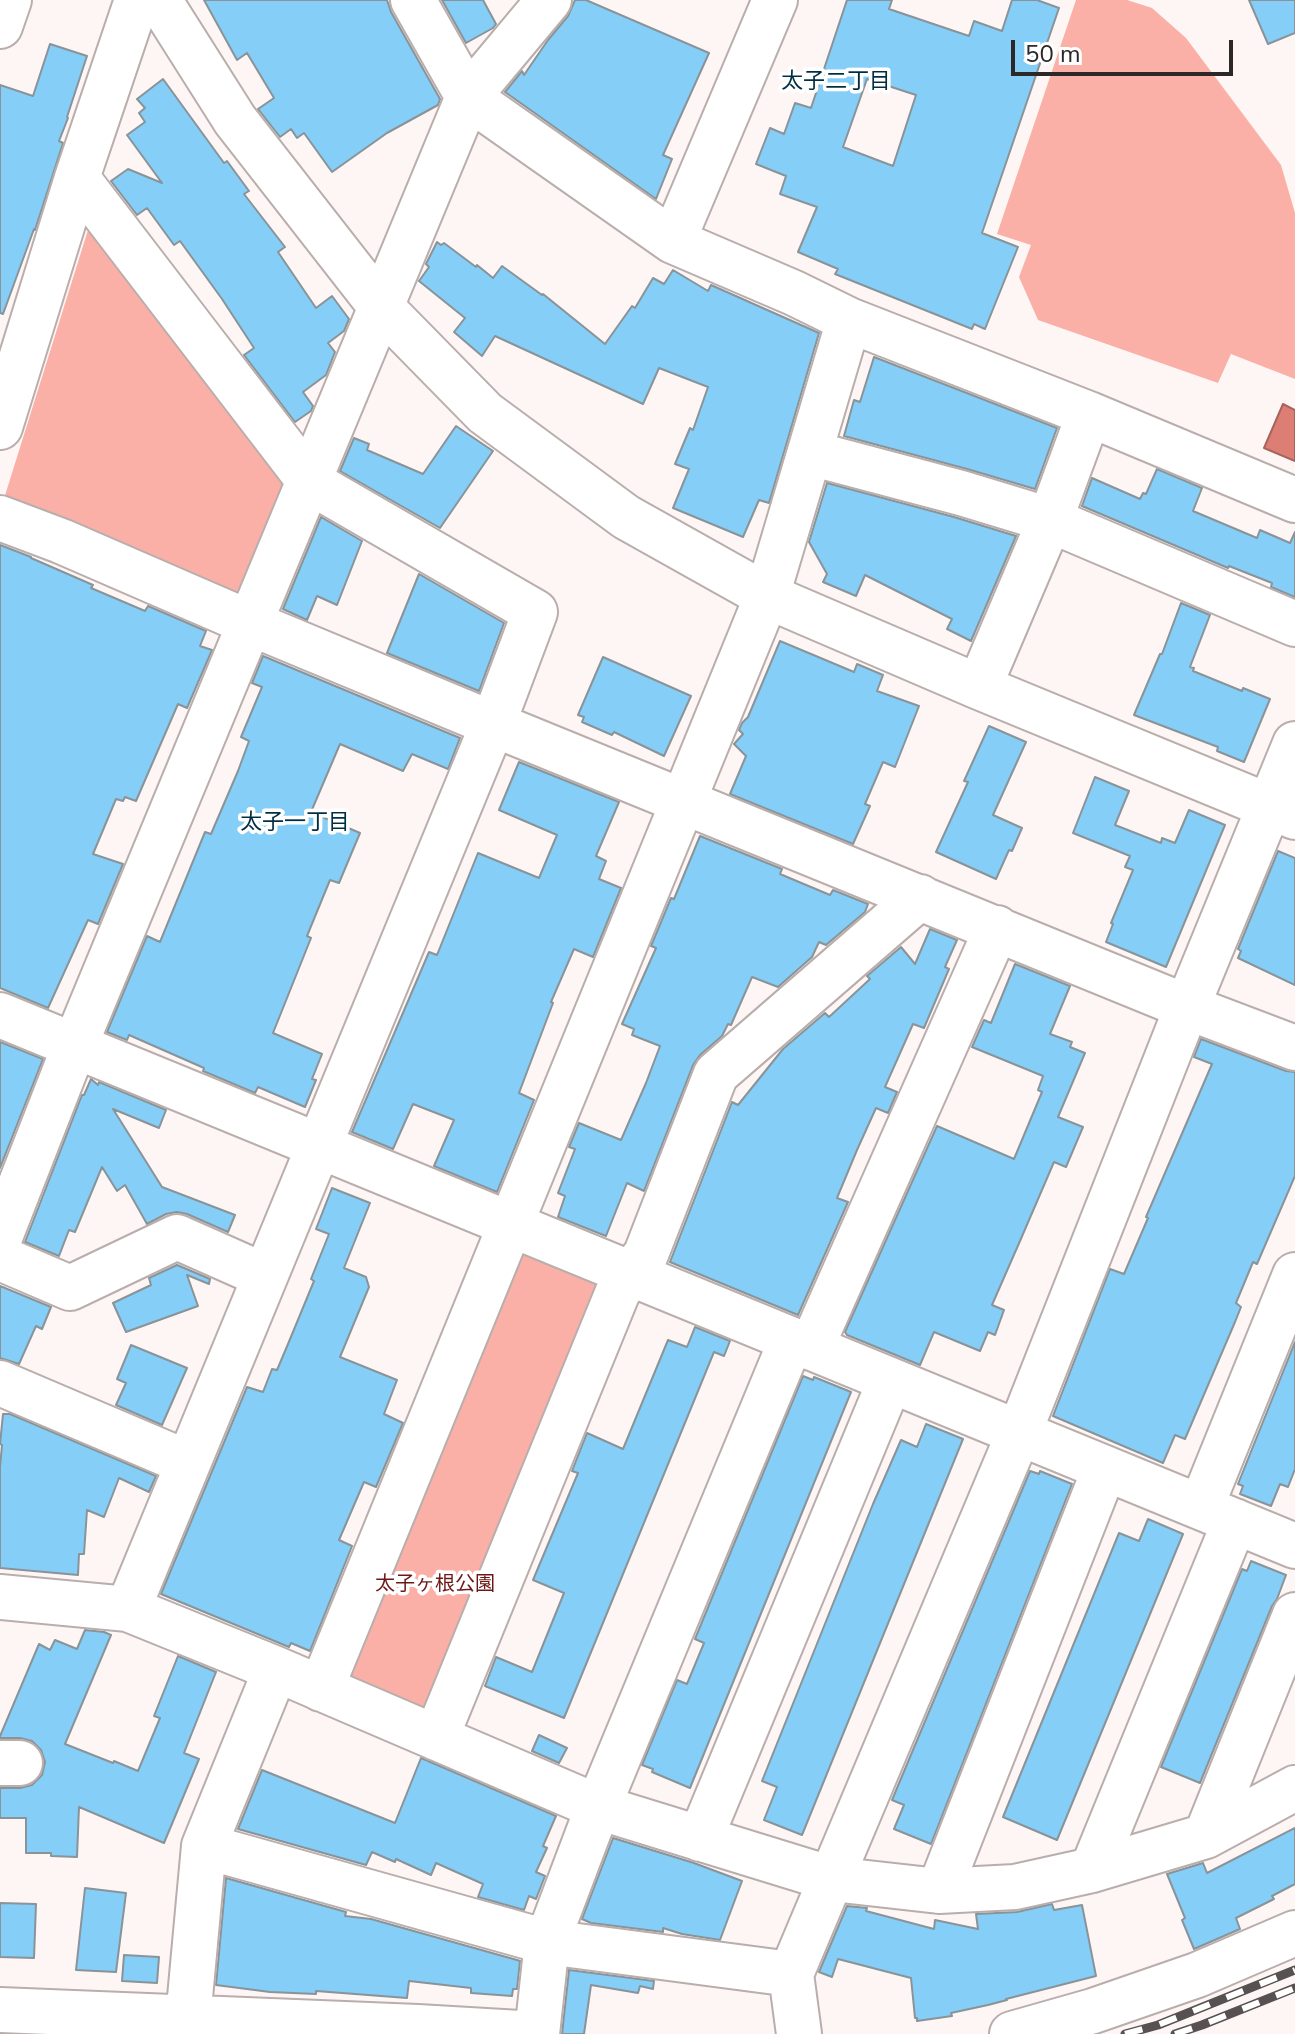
<!DOCTYPE html>
<html>
<head>
<meta charset="utf-8">
<style>
	body { margin:0 }
	#map { position:relative; width:1295px; height:2034px; overflow:hidden; background:#fef6f5; font-family:"Nunito Sans",sans-serif }
	canvas { display:block }
	.scale { position:absolute; left:1011px; top:40px; width:222px; height:36px; box-sizing:border-box; border:4px solid #2c2827; border-top:0; padding-left:10px; font-size:24px; line-height:28px; white-space:nowrap; color:#2c2827; -webkit-text-stroke:6px #fff; paint-order:stroke }
</style>
</head>
<body>
<div id="map">
<canvas width="1295" height="2034"></canvas>
<div class="scale">50 m</div>
</div>
<script>
const ctx = document.querySelector('canvas').getContext('2d');
ctx.lineJoin = 'round';
function fillPath(path, color) { ctx.fillStyle = color; ctx.fill(path, 'evenodd'); }
function stroke(path, color, width, dash) { ctx.strokeStyle = color; ctx.lineWidth = width; ctx.lineCap = dash ? 'butt' : 'round'; ctx.setLineDash(dash || []); ctx.stroke(path); }
function drawText(font, color, halo, rows, align = 'center') {
  ctx.font = font + ' "Nunito Sans","Noto Sans JP",sans-serif'; ctx.lineWidth = 7; ctx.setLineDash([]); ctx.textBaseline = 'middle'; ctx.strokeStyle = halo; ctx.fillStyle = color; for (const [text, x, y, turn = 0] of rows) {
    ctx.save(); ctx.translate(x, y); ctx.rotate((+turn || 0) * Math.PI / 180); ctx.textAlign = isNaN(turn) ? turn : align; if (halo) ctx.strokeText(text, 0, 0); ctx.fillText(text, 0, 0); ctx.restore();
  }
}
const green = new Path2D(`
	M1076 0H1127L1152 8 1186 38 1281 165 1295 213V379L1231 354 1218 383 1038 320 1019 277 1031 245 997 234Z
	M107 224 295 481 239 606 2 505 88 230Z
	M533 1247 603 1274 424 1714 350 1684 346 1671 517 1253Z`);
const water = new Path2D(`
	M1283 404 1295 410V461L1264 448Z`);
const building = new Path2D(`
	M204 0H387L391 12 440 99 438 105 387 133 332 172 304 133 297 138 291 129 280 137 258 109 274 98 247 53 237 60Z
	M442 0H483L496 24 493 28 466 43Z
	M575 0H586L709 53 663 155 672 159 656 199 505 92 522 71 524 75 548 40 568 16Z
	M847 0H892L889 9 969 36 974 21 1002 31 1012 0H1037L1059 8 982 233 1018 247 985 329 974 324 972 329 835 274 838 269 798 252 817 207 780 194 786 176 756 164 770 128 784 134 795 103 811 108ZM867 79 916 95 893 166 843 147Z
	M1249 0H1295V33L1268 44Z
	M50 44 87 56 67 117 68 118 59 141 63 143 35 230 34 229 3 314 0 313V85L33 96Z
	M163 79 224 163 227 161 249 191 244 194 285 247 278 252 316 308 332 296 349 319 344 331 328 343 335 352 326 375 303 392 313 406 311 411 295 422 244 355 254 348 222 299 180 241 174 245 147 208 137 215 111 181 128 169 162 183 127 135 145 122 139 113 145 108 137 99Z
	M437 242 441 245 444 243 476 267 477 265 493 278 502 266 542 295 543 294 605 344 632 306 635 308 653 278 664 284 673 270 708 291 711 285 819 333 769 503 759 500 743 537 673 508 689 469 675 464 690 428 693 430 708 387 659 368 643 404 495 336 482 356 454 332 465 318 419 281 429 267 426 264Z
	M874 357 1057 428 1035 489 967 469 844 436 854 400 860 402Z
	M456 426 493 451 440 528 340 471 354 438 369 444 367 450 423 474Z
	M1157 469 1202 488 1193 511 1257 538 1260 530 1290 543 1295 532V597L1271 587 1272 583 1229 566 1228 568 1082 506 1092 478 1140 499 1143 493 1146 494Z
	M827 483 954 517 1016 536 971 641 947 629 952 619 865 575 856 596 823 582 827 574 809 542Z
	M321 517 362 541 337 605 317 596 307 620 283 609Z
	M0 545 31 557V558L93 585 91 588 145 611 148 606 206 631 200 646 212 650 187 708 178 704 136 801 125 797 123 801 116 799 93 854 123 864 98 924 88 920 48 1008 0 988Z
	M419 574 504 623 479 691 387 653Z
	M1181 603 1210 615 1190 667 1194 668 1193 671 1242 691 1243 688 1270 699 1244 762 1217 751 1218 747 1134 715 1160 654H1162Z
	M780 641 854 672 857 664 883 675 877 691 919 706 895 767 883 762 865 804 870 806 853 844 730 794 746 756 734 744 743 734 739 730 742 723 748 717Z
	M263 656 460 738 448 769 412 754 403 771 340 744 311 812 360 833 339 883 330 880 307 936 311 938 273 1033 322 1054 312 1079 316 1080 305 1107 258 1087 255 1093 203 1071 204 1068 129 1035 127 1040 107 1032 147 936 160 942 205 832 211 834 238 771 249 741 241 737 262 687 252 683Z
	M603 657 691 696 664 756 614 732 612 735 582 722 584 717 578 715Z
	M989 726 1026 742 993 815 1022 828 1012 851 1009 850 996 879 936 852 968 782 964 781Z
	M519 762 619 802 596 856 606 861 599 879 621 888 593 957 574 949 551 1002 553 1003 519 1093 534 1100 497 1192 434 1166 454 1120 413 1104 393 1149 352 1132 429 952 437 955 478 853 539 878 557 835 499 810Z
	M1095 777 1129 791 1115 825 1161 843 1162 838 1175 843 1189 810 1225 825 1166 967 1106 942 1113 924 1111 923 1133 870 1125 867 1130 856 1073 833Z
	M700 836 782 869 780 874 830 895 833 890 868 904 865 912 826 945 819 942 812 957 778 987 752 977 731 1025 728 1024 722 1036 700 1055 693 1065 644 1191 627 1183 606 1236 558 1217 565 1196 558 1193 575 1149 569 1147 579 1123 621 1140 646 1083 660 1046 632 1035 634 1029 622 1024 656 948 651 946 671 898 674 899Z
	M1278 851 1295 858V985L1238 958 1241 951 1238 949Z
	M930 929 957 940 945 967 949 969 924 1028 913 1024 885 1087 897 1092 888 1113 876 1108 857 1150 837 1198 848 1202 798 1315 670 1262 732 1102 738 1105 783 1049 825 1013 829 1017 870 979 867 976 901 947 915 964Z
	M1015 964 1070 986 1050 1034 1072 1042 1070 1047 1085 1053 1058 1117 1083 1127 1066 1167 1054 1162 1020 1241 992 1305 1004 1310 995 1335 988 1332 980 1351 934 1332 920 1365 847 1335 845 1332 937 1126 1014 1159 1042 1092 1038 1090 1043 1076 972 1047 984 1020 991 1023Z
	M1201 1039 1286 1071 1295 1072V1176L1257 1264 1253 1262 1236 1303 1241 1307 1235 1322 1185 1439 1175 1435 1163 1463 1053 1416 1110 1269 1124 1274 1148 1218 1146 1217 1212 1064 1194 1057Z
	M0 1042 43 1059 0 1168Z
	M91 1079 98 1085 99 1082 166 1110 159 1128 113 1109 162 1187 235 1215 228 1232 187 1214 177 1212 166 1214 147 1224 125 1185 117 1191 102 1167 75 1232 69 1230 59 1256 25 1242 82 1095H84Z
	M332 1188 370 1203 344 1268 366 1277 369 1287 340 1357 397 1380 384 1414 403 1423 376 1487 364 1482 339 1540 352 1546 310 1651 291 1643 289 1647 161 1594 247 1387 263 1392 272 1369 277 1370 288 1344 314 1281 311 1279 329 1234 316 1229Z
	M177 1265 210 1279 209 1284 187 1275 198 1306 126 1332 113 1303 151 1285 149 1278Z
	M0 1286 51 1307 42 1329 36 1326 19 1364 0 1358Z
	M695 1327 730 1341 724 1356 714 1352 564 1718 485 1686 496 1657 532 1672 564 1593 533 1580 578 1473 572 1471 587 1433 623 1449 668 1340 687 1347Z
	M1295 1342V1469L1288 1487 1280 1484 1271 1506 1240 1494 1243 1486 1238 1484Z
	M131 1345 187 1368 162 1425 116 1405 126 1383 117 1379Z
	M803 1376 813 1380 814 1377 851 1392 690 1788 652 1772 653 1769 642 1765 677 1680 687 1684 704 1643 695 1639Z
	M3 1414H10L156 1476 149 1492 119 1478 104 1517 87 1510 84 1554H79L78 1575 0 1568V1467L2 1445 0 1444Z
	M926 1424 963 1439 802 1835 764 1820 777 1787 762 1781 873 1504 901 1440 917 1447Z
	M1030 1471 1039 1474 1040 1471 1072 1484 931 1844 894 1829 904 1805 892 1800Z
	M1148 1519 1183 1534 1057 1840 1003 1817 1119 1533 1139 1541Z
	M1251 1561 1286 1575 1277 1599 1272 1606 1200 1783 1161 1767 1242 1569 1247 1571Z
	M85 1630 104 1632 111 1635 65 1744 113 1763 114 1761 138 1771 160 1718 154 1716 178 1656 216 1672 184 1753 199 1759 164 1843 79 1807 77 1857 51 1856V1853H26V1818H0V1788H20L32 1785 42 1775 45 1762 41 1750 32 1741 20 1738H0V1736L39 1644 50 1650 55 1640 77 1649Z
	M539 1735 567 1748 559 1763 532 1751Z
	M421 1758 556 1816 543 1846 547 1848 536 1872 545 1876 536 1899 529 1896 524 1910 478 1897 483 1884 436 1863 431 1875 396 1859 395 1862 372 1852 366 1865 238 1829 262 1770 395 1823Z
	M1295 1828V1884L1272 1896 1274 1899 1236 1918 1240 1929 1194 1949 1182 1920 1185 1918 1167 1874 1203 1863 1207 1873Z
	M613 1838 694 1863 742 1881 720 1940 682 1934 663 1928V1932L591 1923 582 1919Z
	M226 1878 346 1912 345 1916 371 1919 517 1960 520 1961 517 1989H513L512 1996 471 1993V1988L409 1981 407 1998 316 1991V1994L270 1992 216 1985Z
	M85 1888 126 1893 116 1972 76 1970Z
	M0 1903 36 1904 34 1958 0 1957Z
	M1052 1904 1054 1910 1082 1905 1096 1976 1006 1999 1007 2000 988 2005 951 2013 952 2016 917 2021V2018H915L911 1978 838 1959 832 1977 819 1972 847 1906 867 1908 866 1911 934 1929 935 1920 978 1929 976 1914 1017 1912Z
	M124 1955 159 1957 157 1983 122 1981Z
	M569 1970 654 1981 653 1989 640 1986 638 1993 591 1985 584 2034H562Z`);
const minor = new Path2D(`
	M159 0 235 120 381 307 485 413 626 517 767 596 979 687 1295 817
	M413 0 468 97 673 241 794 293 849 320 1089 414 1295 500
	M0 26 9 0
	M77 178 310 482 535 612 493 724 128 1609
	M673 241 775 0
	M0 427 77 178 137 0
	M810 453 961 493 1050 520 1295 624
	M0 518 61 541 250 623 493 724 1187 1007 1295 1048
	M979 687 1050 520 1089 414
	M0 1015 1295 1546
	M0 1237 75 1045 468 97 549 0
	M0 1258 70 1288 177 1237 265 1276
	M811 1348 997 928
	M0 1383 188 1463
	M1201 1507 1295 1275
	M0 1597 128 1609 276 1669 598 1807 832 1879 939 1891 1015 1887 1092 1870 1206 1836 1295 1788
	M321 1689 767 596 849 320
	M436 1738 617 1294C624 1280 636 1268 646 1254L716 1074 920 897
	M0 1763H20
	M1206 1836 1295 1615
	M700 1839 890 1381
	M204 1846 547 1942 791 1974
	M1092 1870 1235 1521
	M939 1891 1105 1468
	M0 2010 418 2027 537 2034
	M188 2019 204 1846 276 1669
	M537 2034 547 1942 598 1807 791 1341
	M799 2034 791 1974 1019 1433 1187 1007 1295 744
	M1012 2034 1093 2011 1197 1975 1295 1933`);
const rail = new Path2D(`
	M1125 2034 1158 2025 1295 1970
	M1175 2034 1202 2025 1295 1988`);
const parkNames = [
	["太子ヶ根公園",435,1585]
];
const neighbourhoodNames = [
	["太子二丁目",836,83],
	["太子一丁目",295,824]
];
fillPath(green, '#fab0a6');
fillPath(water, '#dc7e74');
stroke(water, '#a7645d', 2);
fillPath(building, '#84cef7');
stroke(building, '#899398', 2);
stroke(minor, '#b9aeac', 48);
stroke(minor, '#fff', 44);
stroke(rail, '#575251', 9);
stroke(rail, '#fff', 6, [18]);
drawText('20px', '#6c1815', '#fff', parkNames);
drawText('22px', '#002e43', '#fff', neighbourhoodNames);
</script>
</body>
</html>
